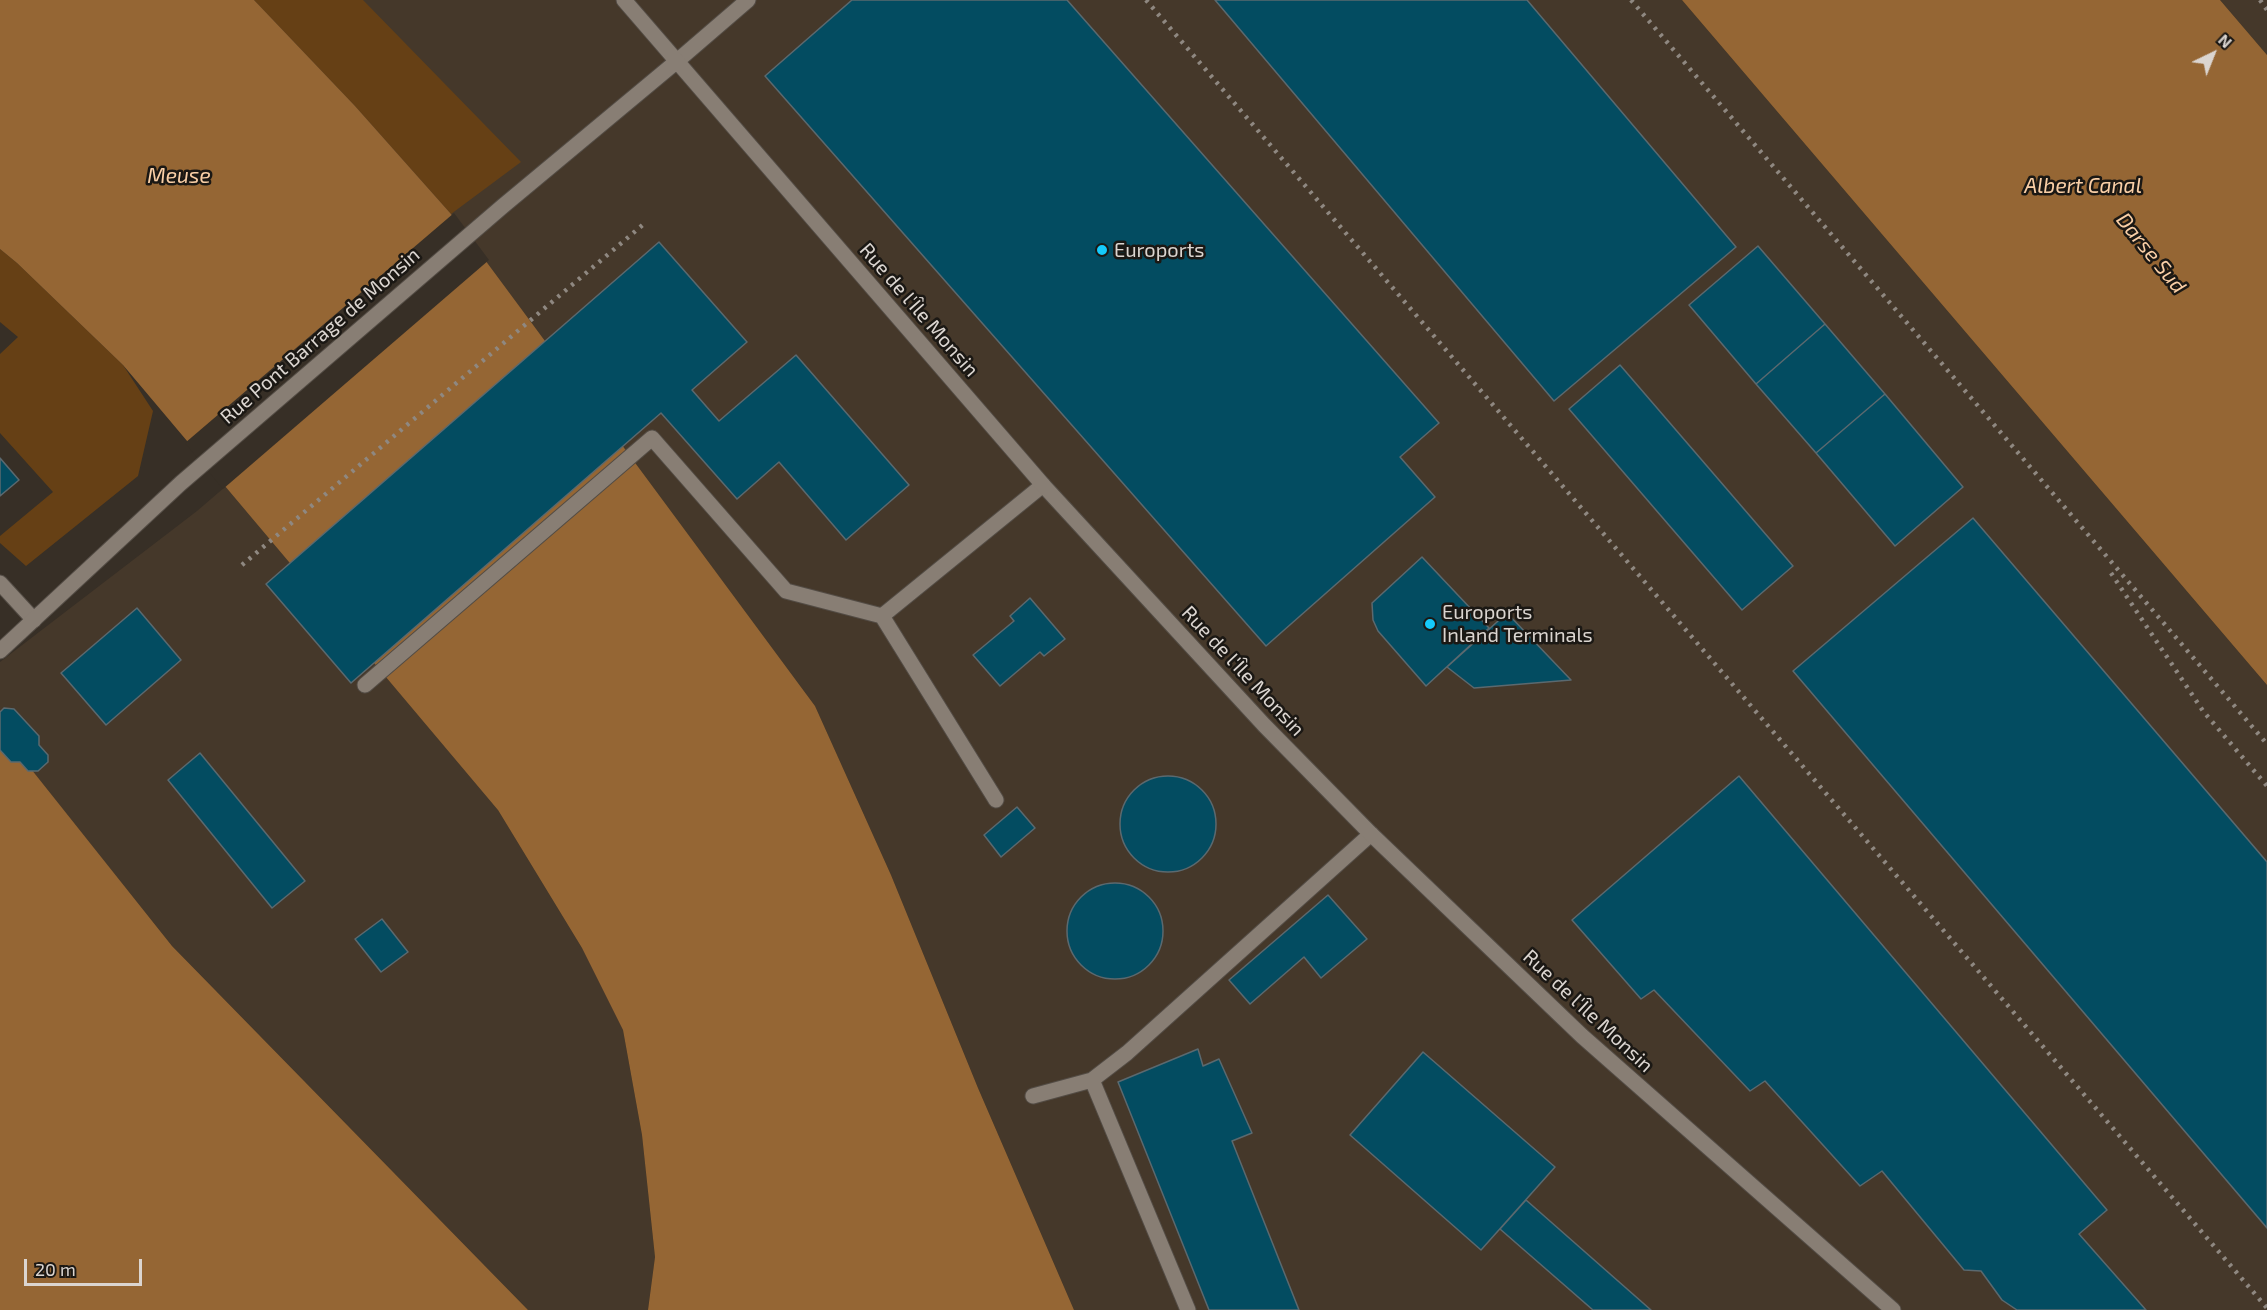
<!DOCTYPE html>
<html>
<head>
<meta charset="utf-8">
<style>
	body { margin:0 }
	#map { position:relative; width:2267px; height:1310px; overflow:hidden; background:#372f26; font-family:"Exo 2",sans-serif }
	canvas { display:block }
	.north { position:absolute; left:2183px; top:24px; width:60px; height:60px; -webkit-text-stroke:4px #1b1814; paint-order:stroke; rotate:43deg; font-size:16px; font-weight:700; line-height:24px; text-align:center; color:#dbd5d0 }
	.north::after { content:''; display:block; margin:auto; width:21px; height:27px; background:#dbd5d0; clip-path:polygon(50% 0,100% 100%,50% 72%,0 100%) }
	.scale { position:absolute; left:24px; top:1259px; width:118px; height:27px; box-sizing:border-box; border:3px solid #dbd5d0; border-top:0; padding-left:8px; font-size:18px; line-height:21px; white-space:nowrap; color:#dbd5d0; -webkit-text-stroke:4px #1b1814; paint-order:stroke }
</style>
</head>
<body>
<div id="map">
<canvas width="2267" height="1310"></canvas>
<div class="north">N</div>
<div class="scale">20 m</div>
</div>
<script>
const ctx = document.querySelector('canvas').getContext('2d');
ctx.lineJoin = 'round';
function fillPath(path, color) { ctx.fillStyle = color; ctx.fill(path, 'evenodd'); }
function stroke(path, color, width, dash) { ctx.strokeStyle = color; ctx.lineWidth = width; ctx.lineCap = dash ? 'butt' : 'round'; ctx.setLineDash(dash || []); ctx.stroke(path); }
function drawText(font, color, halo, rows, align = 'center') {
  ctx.font = font + ' "Exo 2",sans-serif'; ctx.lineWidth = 5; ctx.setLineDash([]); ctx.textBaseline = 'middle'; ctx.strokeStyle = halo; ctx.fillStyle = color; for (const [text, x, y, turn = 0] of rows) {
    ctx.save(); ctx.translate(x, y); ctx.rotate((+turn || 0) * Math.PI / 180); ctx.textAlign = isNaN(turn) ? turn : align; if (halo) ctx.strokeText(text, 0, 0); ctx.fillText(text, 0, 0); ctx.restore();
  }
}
const built = new Path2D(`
	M254 0H1682L2267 685V1310H1074L978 1088 891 875 815 706 682 527 498 810 582 948 623 1030 642 1135 655 1257 648 1310H528L172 946 0 731V662L197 511 487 262 451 214 355 106Z
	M2220 0H2267V55Z`);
const green = new Path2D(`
	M254 0H363L521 162 451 214 355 106Z
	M0 249 17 263 123 365 153 411 138 476 26 566 0 543V536L53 492 0 433V354L18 337 0 322Z`);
const water = new Path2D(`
	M0 0H254L355 106 451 214 815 706 891 875 978 1088 1074 1310H648L655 1257 642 1135 623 1030 582 948 498 810 123 365 17 263 0 249Z
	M1682 0H2220L2267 55V685Z
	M0 730 172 946 528 1310H0Z`);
const pier = new Path2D(`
	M454 213 489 260 223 489 185 443Z`);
const building = new Path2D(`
	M852 0H1067L1439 423 1400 457 1435 497 1266 646 765 76Z
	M1215 0H1527L1736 247 1554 401Z
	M659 242 747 342 692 390 719 421 796 355 909 485 846 540 779 462 737 499 661 413 351 683 266 584Z
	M1758 246 1825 324 1756 384 1689 305Z
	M1825 324 1885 394 1816 453 1756 384Z
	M1620 365 1793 566 1742 610 1569 409Z
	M1885 394 1963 487 1895 546 1816 453Z
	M0 458 19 480 0 496Z
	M1973 518 2267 862V1228L1793 671Z
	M1422 557 1489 628 1426 686 1378 631 1373 620 1372 603Z
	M1030 598 1065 639 1044 656 1040 652 1000 686 973 655 1014 621 1010 616Z
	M137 608 181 660 106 725 61 673Z
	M1507 613 1571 680 1474 688 1447 667Z
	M4 708 14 709 39 736V745L48 755V762L38 771H28L20 762H11L0 750V712Z
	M200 753 305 881 272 908 168 780Z
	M1120 824a48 48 0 1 1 96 0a48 48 0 1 1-96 0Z
	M1739 776 2107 1210 2079 1234 2146 1310H2017L2002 1300 1981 1271 1964 1270 1882 1171 1860 1186 1765 1081 1750 1091 1654 990 1641 999 1572 920Z
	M1017 807 1035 828 1001 857 984 835Z
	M1067 931a48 48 0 1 1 96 0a48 48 0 1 1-96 0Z
	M1328 895 1367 939 1321 978 1304 957 1250 1004 1229 980Z
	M382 919 408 952 381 972 355 939Z
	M1198 1049 1203 1066 1219 1059 1252 1133 1232 1141 1299 1310H1209L1118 1082Z
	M1423 1052 1555 1167 1481 1250 1350 1135Z
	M1526 1200 1651 1310H1593L1500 1229Z`);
const lane = new Path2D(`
	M676 62 748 0
	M0 583 34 620
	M365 685 652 438 786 591 882 616
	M996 800 882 616 1043 485
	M1033 1096 1092 1080
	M1188 1310 1092 1080 1127 1053 1371 834`);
const secondary = new Path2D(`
	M624 0 1043 485 1264 725 1371 834 1582 1036 1893 1310
	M0 651 181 483 503 206 676 62`);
const rail = new Path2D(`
	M1146 0 2267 1308
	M1631 0 2267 744
	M2260 0 2267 10
	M242 565 645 223
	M2111 573 2203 711 2267 786`);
const markers = [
	[1102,250,6,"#15cafb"],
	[1430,624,6,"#15cafb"]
];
const poiNames = [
	["Euroports",1114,250],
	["Euroports",1442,612],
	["Inland Terminals",1442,635]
];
const streetNames = [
	["Rue de l'Île Monsin",919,310,49],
	["Rue Pont Barrage de Monsin",320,336,-41],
	["Rue de l'Île Monsin",1243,671,47],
	["Rue de l'Île Monsin",1588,1011,43]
];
const waterNames = [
	["Meuse",179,176],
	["Albert Canal",2083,186],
	["Darse Sud",2151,253,51]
];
fillPath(built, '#45382a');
fillPath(green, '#664015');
fillPath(water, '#956634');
fillPath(pier, '#372f26');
fillPath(building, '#034c61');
stroke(building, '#5b696f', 1.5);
stroke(lane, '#534c45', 17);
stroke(secondary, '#534c45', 17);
stroke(lane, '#887e74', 15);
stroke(secondary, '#887e74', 15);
stroke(rail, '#8f8881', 4.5, [3, 6]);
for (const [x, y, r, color] of markers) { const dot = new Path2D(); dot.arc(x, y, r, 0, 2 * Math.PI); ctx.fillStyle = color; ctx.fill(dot); stroke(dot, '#1b1814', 2); }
drawText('20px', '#dbd5d0', '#1b1814', poiNames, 'left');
drawText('20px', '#dbd5d0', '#1b1814', streetNames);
drawText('italic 21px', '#facfa6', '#1b1814', waterNames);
</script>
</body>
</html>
